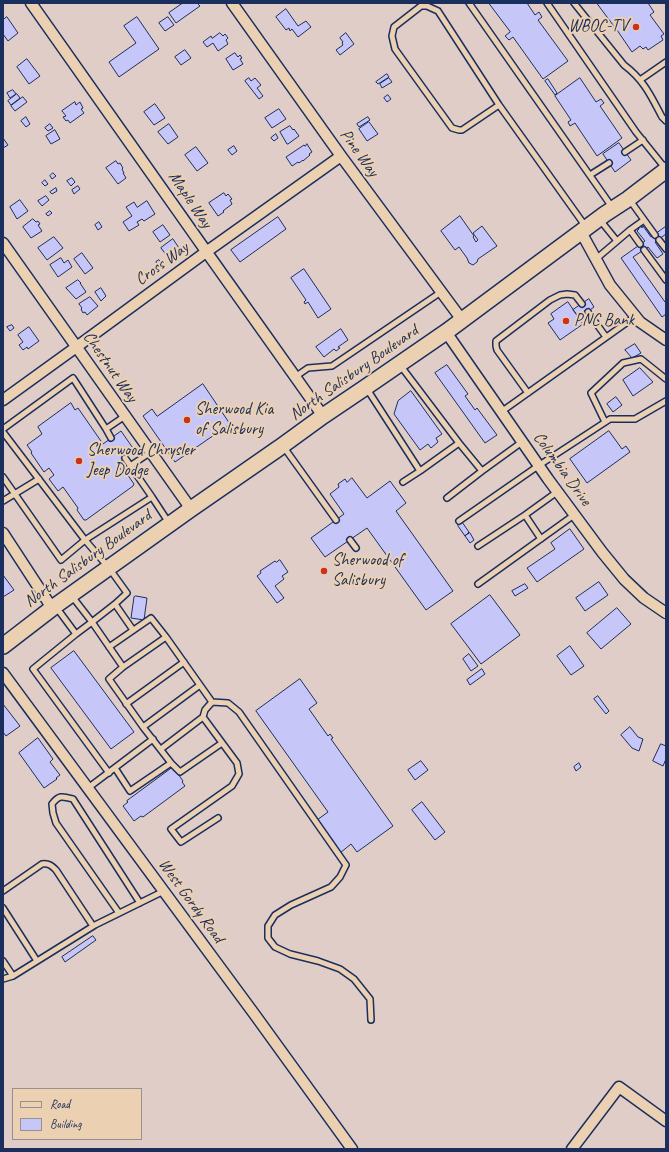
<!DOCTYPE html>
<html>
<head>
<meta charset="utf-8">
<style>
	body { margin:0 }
	#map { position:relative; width:669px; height:1152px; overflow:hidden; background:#e0cdc7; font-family:Caveat,sans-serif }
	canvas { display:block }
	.frame { position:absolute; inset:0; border:4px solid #1b2f5e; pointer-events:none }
	.legend { position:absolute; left:12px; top:1088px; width:130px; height:52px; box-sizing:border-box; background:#ebd0b2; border:1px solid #989090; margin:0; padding:5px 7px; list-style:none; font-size:12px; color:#1b2f5e }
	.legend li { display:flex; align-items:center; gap:8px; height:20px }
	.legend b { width:20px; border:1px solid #989090 }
</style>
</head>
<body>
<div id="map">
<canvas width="669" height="1152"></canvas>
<div class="frame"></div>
<ul class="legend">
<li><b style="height:5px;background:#ebd0b2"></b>Road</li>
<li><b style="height:11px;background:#c6c6f9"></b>Building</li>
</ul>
</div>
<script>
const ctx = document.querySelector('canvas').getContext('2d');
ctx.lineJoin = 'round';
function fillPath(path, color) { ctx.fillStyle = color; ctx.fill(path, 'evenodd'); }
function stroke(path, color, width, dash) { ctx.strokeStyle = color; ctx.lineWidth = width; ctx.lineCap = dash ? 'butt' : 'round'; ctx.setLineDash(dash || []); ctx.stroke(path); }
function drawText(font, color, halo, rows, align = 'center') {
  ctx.font = font + ' Caveat,sans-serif'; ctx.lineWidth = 4; ctx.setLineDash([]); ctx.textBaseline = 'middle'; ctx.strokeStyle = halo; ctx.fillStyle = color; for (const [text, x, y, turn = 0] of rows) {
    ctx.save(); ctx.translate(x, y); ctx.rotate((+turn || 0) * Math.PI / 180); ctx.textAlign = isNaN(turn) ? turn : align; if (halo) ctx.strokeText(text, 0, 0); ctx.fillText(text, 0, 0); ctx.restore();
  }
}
const building = new Path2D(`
	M183 3H197L200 6 176 23 169 13Z
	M489 3H527L535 15 539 12 542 17 538 20 568 61 543 79 513 37 509 40 505 36 510 32Z
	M597 3H648L654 12 650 15 664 34 661 36 663 40 648 50 646 47 643 49 640 46 632 52 617 30 615 31 612 28 614 27Z
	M286 9 298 26 306 21 311 27 298 37 292 29 290 31 289 28 286 30 276 17Z
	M7 17 18 33 8 41 3 34V20Z
	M137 17 159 49 119 77 109 62 136 43 124 26Z
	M168 17 174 25 165 31 159 23Z
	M220 33 223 36 225 34 228 38 226 40 228 44 218 51 213 43 207 47 203 42 211 36 212 38Z
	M346 33 354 44 340 55 336 50 343 45 342 43 343 42 340 38Z
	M185 50 191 58 181 65 175 57Z
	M235 53 238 57 240 55 242 58 240 59 243 64 233 70 226 59Z
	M27 59 40 76 29 84 17 67Z
	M387 74 389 77 378 84 376 82Z
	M249 78 251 81 255 78 261 85 257 88 263 96 259 99 245 81Z
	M389 78 392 82 382 88 380 84Z
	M580 78 596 102 601 99 604 103 600 106 622 138 597 156 575 123 570 126 568 122 571 120 555 96Z
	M548 79 557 93 555 95 545 81Z
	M13 90 16 94 10 98 7 93Z
	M17 94 20 98 11 105 8 101Z
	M388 95 391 99 387 102 384 98Z
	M23 97 27 102 15 111 11 106Z
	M75 102 76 105 80 102 83 108 81 109 84 113 70 123 68 120 66 121 63 117 66 116 62 111Z
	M155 104 165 118 154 125 144 112Z
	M279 109 286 119 272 128 265 118Z
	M26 117 30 124 26 127 21 121Z
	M368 117 370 120 359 127 357 124Z
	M369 122 378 134 367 141 359 129Z
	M50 124 53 128 48 131 45 128Z
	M169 124 178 137 168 144 158 132Z
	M290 126 293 130 294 129 299 136 288 144H287L280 132Z
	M55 130 60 139 51 144 46 136Z
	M276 134 278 138 274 141 271 138Z
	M3 138 8 145 3 148Z
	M619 143 631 160 615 172 603 154Z
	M307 144 312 152 309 154 310 155 303 161V160L299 163 298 162 292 166 286 157 304 145 305 146Z
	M234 146 237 151 232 155 228 150Z
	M196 147 208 163 197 171 185 155Z
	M116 161 118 164 120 163 123 168 122 169 124 173H123L126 178 118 184 106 168Z
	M53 173 56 176 52 179 50 176Z
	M72 178 75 182 71 186 67 181Z
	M45 180 48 184 45 186 42 183Z
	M78 186 80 189 74 194 72 190Z
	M56 188 57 191 52 194 50 192Z
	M224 193 226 196 228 194 232 199 230 200 232 204 223 211 224 212 218 216 209 203Z
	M46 196 49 200 42 206 38 201Z
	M20 200 28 211 17 219 10 207Z
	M147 201 155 214 144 221 142 219 137 222 139 225 129 231 123 222 132 216 126 207 134 202 137 207Z
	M50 211 52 213 48 216 46 214Z
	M460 216 474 236 473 237 476 242 478 240 473 233 482 226 497 246 478 259 477 262 473 265 469 263 467 258 459 247 455 250 441 231Z
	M278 217 286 229 240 262 231 250Z
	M33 219 36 222 38 221 40 224 38 225 42 231 31 238 23 227Z
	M99 222 102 227 98 230 95 225Z
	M640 224 642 228 643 226 651 237 666 226V234L655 242 663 254 657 258 648 247 633 257 665 302 666 301V314L662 317 621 258 645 241 637 231 639 229 637 226Z
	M163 225 170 235 160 242 153 232Z
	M54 237 63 248 47 260 38 248Z
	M173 239 181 251 170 260 161 248Z
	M82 253 93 268 85 274 74 259Z
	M61 258 64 263 68 260 72 267 58 277 50 265Z
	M159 260 162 265 159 267 156 262Z
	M304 269 331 309 318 318 308 302 305 304 304 302 306 300 291 278Z
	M78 280 81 283H80L86 292 76 299 66 288Z
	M101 288 106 296 101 301 95 292Z
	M90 297 98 306 87 315 85 312 83 313 81 309 82 308 79 304Z
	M589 299 594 307 579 318 573 310Z
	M568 302 583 324 560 340 548 323 554 319 551 314Z
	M12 325 14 328 10 331 7 327Z
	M29 327 39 341 28 349 27 347 23 350 19 345 23 342 18 335Z
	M341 329 348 340 338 347 340 348 336 351 334 349 324 357 316 347Z
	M635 344 641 353 632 358 625 350Z
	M447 365 468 394 465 396 475 410 477 408 497 435 485 443 435 373Z
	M640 368 653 382 633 396 623 380Z
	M203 384 230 424 175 462 143 416 152 409 157 416Z
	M411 391 442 434 436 438 438 442 431 448 428 444 420 450 394 414 398 401Z
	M616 397 622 405 613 412 607 404Z
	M71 403 75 410 78 408 103 444 121 431 135 451 117 464 125 475 127 474 134 484 133 486 86 520H84L77 510 78 508 63 487 58 491 49 479 54 475 49 468 44 472 31 453 32 452 27 445 42 434 38 427Z
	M609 431 622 449 626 446 630 452 587 483 570 459Z
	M352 478 367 498 390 481 406 503 396 511 453 591 426 610 367 528 325 557 311 538 344 514 330 494 339 487 338 484 345 479 347 482Z
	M462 522 469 532 465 536 458 526Z
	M570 529 584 549 537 582 527 568 555 549 551 543Z
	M470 533 474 540 470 543 465 536Z
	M280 560 288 572 282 576 284 579 275 586 284 598 277 603 257 576 261 573 260 571 275 561 276 562Z
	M3 575 14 590 3 597Z
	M599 582 608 595 585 611 576 598Z
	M525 584 528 588 515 596 512 591Z
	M490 595 520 635 481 664 451 624Z
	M136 596 147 598 144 620 131 618 134 597Z
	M617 608 631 624 601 649 587 633Z
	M570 646 584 666 571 675 557 656Z
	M74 651 134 732 111 749 51 668Z
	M469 654 478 666 471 671 463 659Z
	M482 669 485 674 470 685 467 680Z
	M300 679 317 703 309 709 328 736 330 734 333 738 331 739 393 826 357 852 351 844 340 853 317 820 328 812 256 711Z
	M598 696 609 711 606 714 594 699Z
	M3 704 20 726 6 736 3 732Z
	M630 727 638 737 643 739 639 751 632 748 621 735Z
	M38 738 53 759 50 762 60 775 56 778 57 779 44 788 19 753Z
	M661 744 666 746V759L663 766 653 761Z
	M421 761 428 770 415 780 408 770Z
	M579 763 581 767 576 771 574 767Z
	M172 768 175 772 176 771 183 781 182 782 185 786 143 817 141 816 134 821 123 806 128 802 127 801Z
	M422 802 445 832 435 840 412 810Z
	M93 936 96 940 65 962 62 957Z`);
const lane = new Path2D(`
	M469 3 612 207
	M547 3 636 132 665 168
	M574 3 624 65C644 80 651 96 662 117L666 121
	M640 80 666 62
	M499 105 462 130H459L452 128 395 49 392 36 394 27 421 6H427L438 11 499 105 586 227
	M625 152 643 140
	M590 175 609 163
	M629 199 655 235
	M600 220 617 241
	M659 240 666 249
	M640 244 630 230 644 220
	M644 250 666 280
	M596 259 630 230
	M588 312 606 337
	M400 365 459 443 482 471 522 442
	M295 377 308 368 332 366 441 292
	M367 389 420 471 459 443
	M528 393 497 350 496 346V341L550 300 560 295 567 294 575 295 582 304
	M501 412 636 316
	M605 422 591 393 623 363 641 359 666 379
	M3 429 73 378 106 429 125 416
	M106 429 111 438
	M3 432 85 540 152 497 125 458
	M283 446 336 520
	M130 466 151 452
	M3 477 61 560 85 540 109 568 127 593 115 604 92 622 123 667
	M403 482 420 471
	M152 497 169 523
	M447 498 482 471
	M3 501 39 479
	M525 515 541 539
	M459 521 538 466 610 419H635L666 401
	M350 540 356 548
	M478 546 525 515 557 492
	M478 584 574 515
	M71 595 92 622 76 634
	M115 604 133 630
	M56 607 76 634 33 669 109 773
	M109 647 151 618 166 637
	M212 702 166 637 123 667 109 679 143 727 171 763 180 772 222 743
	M126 704 184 662
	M203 717 237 763 239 774 232 786 171 829 181 842 218 818
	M143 727 200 685
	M161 749 203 717 205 710 212 702 228 703 239 712 346 865 340 877 331 887 291 905 275 915 268 926V938L275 947 290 954 318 961 340 969 354 979 370 999 371 1020
	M115 768 130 791 171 763
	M88 788 153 739
	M3 891 42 864C49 863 52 866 56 870L93 926
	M3 908 37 961
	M119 913 56 823 53 813 52 804C59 795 62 796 73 799L140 903
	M3 961 13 976 95 925 164 891
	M3 979 13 976`);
const street = new Path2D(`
	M31 3C128 140 225 279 323 416
	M232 3 341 156 462 320
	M581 232 610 285 640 322 666 340
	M3 243 191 509
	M446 332 548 479 602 552 624 579 644 598 666 613
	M3 400 75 348 206 252 341 156
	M3 533 52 608
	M3 673 255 1015 352 1149
	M572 1149 619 1087 666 1121`);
const primary = new Path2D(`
	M3 646 55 606 191 509 279 448 323 416 366 387 446 332 605 214 628 199 666 170`);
const markers = [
	[636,27,4,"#c8321e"],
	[566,321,4,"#c8321e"],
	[187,420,4,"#c8321e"],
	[79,461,4,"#c8321e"],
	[324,571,4,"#c8321e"]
];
const poiNames = [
	["WBOC-TV",628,27,"right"],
	["PNC Bank",574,321],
	["Sherwood Kia",195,410],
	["of Salisbury",195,430],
	["Sherwood Chrysler",87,451],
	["Jeep Dodge",87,471],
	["Sherwood of",332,561],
	["Salisbury",332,581]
];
const streetNames = [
	["Pine Way",359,153,54],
	["Maple Way",190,200,56],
	["Cross Way",162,264,-36],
	["Chestnut Way",110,367,55],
	["North Salisbury Boulevard",354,373,-35],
	["Columbia Drive",562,469,54],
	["North Salisbury Boulevard",88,559,-36],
	["West Gordy Road",191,901,54]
];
fillPath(building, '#c6c6f9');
stroke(building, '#1b2f5e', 1);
stroke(lane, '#1b2f5e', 8);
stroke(street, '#1b2f5e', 13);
stroke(primary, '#1b2f5e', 18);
stroke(lane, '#ebd0b2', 5);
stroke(street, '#ebd0b2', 10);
stroke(primary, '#ebd0b2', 15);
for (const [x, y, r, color] of markers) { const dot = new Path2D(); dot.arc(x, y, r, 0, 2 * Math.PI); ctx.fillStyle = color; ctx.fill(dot); stroke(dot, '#ebd0b2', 1.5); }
drawText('17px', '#1b2f5e', '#ebd0b2', poiNames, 'left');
drawText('17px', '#1b2f5e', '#ebd0b2', streetNames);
</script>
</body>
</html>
